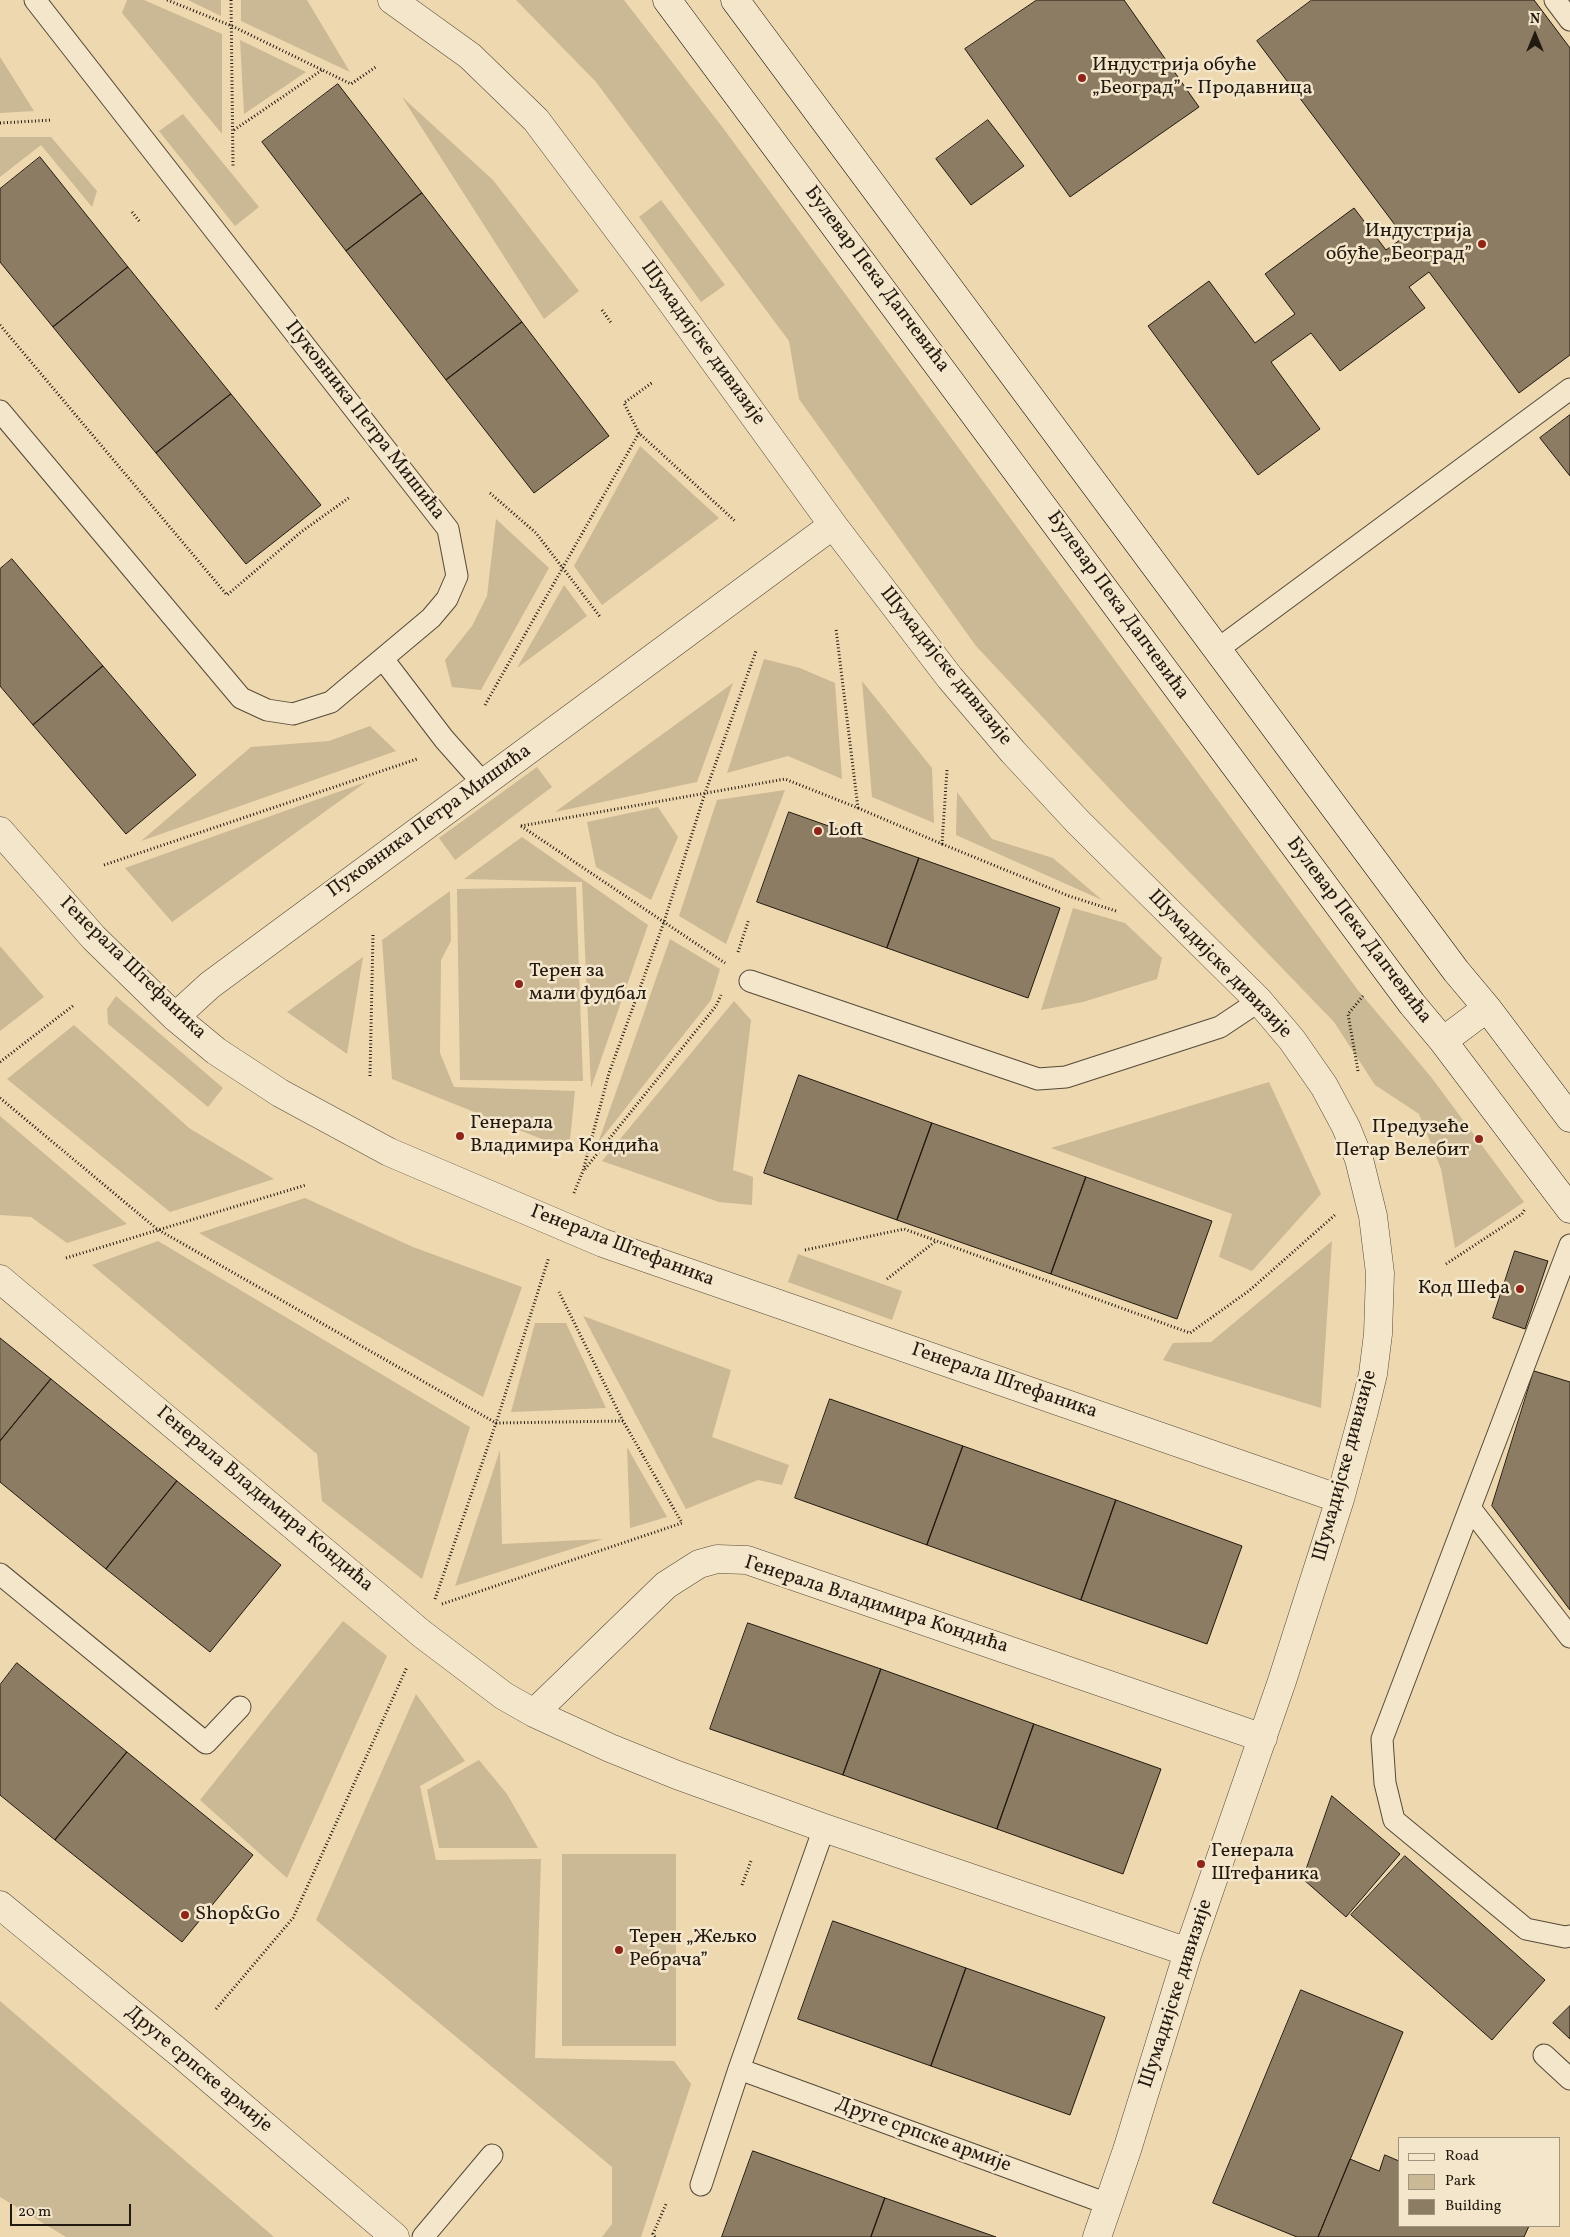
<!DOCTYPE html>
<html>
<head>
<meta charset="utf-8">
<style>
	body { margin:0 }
	#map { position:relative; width:1570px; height:2237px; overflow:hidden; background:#eed8af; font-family:Vollkorn,serif }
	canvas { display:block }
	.legend { position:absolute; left:1398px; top:2137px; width:162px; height:90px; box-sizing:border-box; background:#f4e6cb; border:1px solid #a09480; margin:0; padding:6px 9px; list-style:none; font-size:15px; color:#221910 }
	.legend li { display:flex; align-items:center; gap:10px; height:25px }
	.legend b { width:25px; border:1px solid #a09480 }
	.north { position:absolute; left:1510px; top:10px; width:50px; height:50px; -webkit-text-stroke:4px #f4e6cb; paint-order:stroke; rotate:0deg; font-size:14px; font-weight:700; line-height:20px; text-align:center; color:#221910 }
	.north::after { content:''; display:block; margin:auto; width:18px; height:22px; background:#221910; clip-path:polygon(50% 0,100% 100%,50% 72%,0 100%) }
	.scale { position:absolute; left:10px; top:2204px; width:121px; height:22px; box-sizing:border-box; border:2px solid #221910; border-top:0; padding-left:6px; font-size:15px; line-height:18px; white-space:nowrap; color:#221910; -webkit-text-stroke:4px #f4e6cb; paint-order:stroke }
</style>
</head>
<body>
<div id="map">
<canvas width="1570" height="2237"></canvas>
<ul class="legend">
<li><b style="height:6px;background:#f4e6cb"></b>Road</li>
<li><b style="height:14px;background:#cbb894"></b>Park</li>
<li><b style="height:14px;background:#8c7c63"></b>Building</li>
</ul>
<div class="north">N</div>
<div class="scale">20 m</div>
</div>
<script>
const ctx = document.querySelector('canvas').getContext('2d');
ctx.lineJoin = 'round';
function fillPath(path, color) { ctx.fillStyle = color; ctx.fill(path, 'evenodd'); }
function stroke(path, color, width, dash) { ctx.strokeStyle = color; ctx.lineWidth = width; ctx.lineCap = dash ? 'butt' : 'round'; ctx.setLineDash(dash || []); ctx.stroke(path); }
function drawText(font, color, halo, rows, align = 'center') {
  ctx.font = font + ' Vollkorn,serif'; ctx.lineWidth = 5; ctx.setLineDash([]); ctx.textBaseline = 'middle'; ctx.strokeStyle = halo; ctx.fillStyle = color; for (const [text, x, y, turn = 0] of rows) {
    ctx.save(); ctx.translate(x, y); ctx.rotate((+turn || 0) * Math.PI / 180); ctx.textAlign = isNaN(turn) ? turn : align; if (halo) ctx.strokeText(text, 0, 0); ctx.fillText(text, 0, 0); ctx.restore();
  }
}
const green = new Path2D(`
	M127 0H144L222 34V134L122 13Z
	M188 0H221V16Z
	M241 0H307L350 72 241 21Z
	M516 0H624L723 128 1357 989 1431 1077 1524 1202 1455 1248 1441 1169 1419 1114 1375 1085 1334 1022 1121 801 976 646 799 399 789 341 596 82Z
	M240 40 306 72 244 114Z
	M0 57 34 111 0 113Z
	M402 97 493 180 579 291 544 319Z
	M183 114 259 207 235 226 159 131Z
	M0 137H51L97 191 92 207 41 145 0 177Z
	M661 200 725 285 701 302 639 217Z
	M640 446 719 518 602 605 574 566Z
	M496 519 549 568 481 690 452 687 445 660 472 626 487 596Z
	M564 585 587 616 517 668Z
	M764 659 800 668 835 683 842 779 788 756 727 773Z
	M862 681 932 768 934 823 872 797Z
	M733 683 697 782 555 812Z
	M370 726 396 751 141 841 251 747 329 741Z
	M537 767 552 787 455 860 439 838Z
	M366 782 172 922 125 868Z
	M785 790 726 944 679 916 717 800Z
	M957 792 992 839 1053 858 1102 900 956 835Z
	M658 807 678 837 651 900 596 867 587 822Z
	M522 837 648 925 591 1088 582 882 464 879Z
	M576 887 583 1081 460 1080 457 889Z
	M450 891 451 941 441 960 440 1053 454 1087 575 1091 569 1150 392 1079 382 940Z
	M1073 908 1125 923 1162 958 1157 979 1083 1002 1041 1010Z
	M670 939 720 969 711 1000 598 1143Z
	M0 946 44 997 0 1031Z
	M363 957 347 1054 287 1012Z
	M116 996 223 1088 208 1107 108 1024 107 1009Z
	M734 1001 751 1020 733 1170 753 1177 752 1205 719 1202 602 1161Z
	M74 1025 189 1128 274 1179 170 1212 7 1079Z
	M1269 1082 1321 1194 1252 1271 1219 1257 1232 1214 1051 1148Z
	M0 1116 127 1224 67 1243 31 1217 0 1215Z
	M305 1198 413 1247 522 1287 483 1397 199 1233Z
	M158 1241 470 1427 422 1579 322 1501 317 1454 92 1265Z
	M1332 1241 1321 1408 1163 1360 1173 1343 1211 1342Z
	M798 1254 902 1291 892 1320 788 1282Z
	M583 1316 731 1370 712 1437 789 1465 782 1485 758 1480 686 1509Z
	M535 1323H566L606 1408 511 1412Z
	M627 1447 667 1517 630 1528Z
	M500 1450 502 1544 603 1539 455 1586Z
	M343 1621 387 1656 287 1878 200 1800Z
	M416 1694 465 1761 420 1786 436 1860 541 1859 535 2058 674 2061 691 2084 641 2237H602L612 2224V2167L316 1920Z
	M479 1760 507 1794 538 1848H439L427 1790Z
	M562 1854H676V2046H562Z
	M0 2001 274 2237H66L0 2197Z`);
const building = new Path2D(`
	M1037 0H1124L1199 107 1070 197 965 49Z
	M1312 0H1534L1570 48V355L1519 393 1429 272 1409 287 1425 308 1340 371 1311 333 1271 362 1320 429 1258 475 1148 326 1209 281 1255 343 1295 314 1265 274 1354 208 1386 250 1404 237 1257 41Z
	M338 84 422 193 346 251 262 142Z
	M988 120 1024 166 971 205 936 159Z
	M40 157 128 267 53 327 0 262V189Z
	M422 193 522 322 446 380 346 251Z
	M128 267 231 394 156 453 53 327Z
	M522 322 609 436 534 493 446 380Z
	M231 394 321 505 246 564 156 453Z
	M1570 415V476L1540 438Z
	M12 559 103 666 33 725 0 686V569Z
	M103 666 196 775 126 834 33 725Z
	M789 812 919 858 887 948 757 902Z
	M919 858 1060 908 1028 998 887 948Z
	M799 1075 932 1123 897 1220 764 1173Z
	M932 1123 1086 1177 1051 1274 897 1220Z
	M1086 1177 1212 1221 1177 1319 1051 1274Z
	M1515 1251 1548 1261 1525 1329 1493 1318Z
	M0 1338 51 1379 0 1441Z
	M1534 1371 1570 1382V1610L1492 1506Z
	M51 1379 177 1481 106 1569 0 1482V1441Z
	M830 1399 963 1446 927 1545 795 1498Z
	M963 1446 1116 1500 1081 1600 927 1545Z
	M177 1481 281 1565 210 1652 106 1569Z
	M1116 1500 1242 1546 1207 1644 1081 1600Z
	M748 1623 881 1669 843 1775 710 1729Z
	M17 1663 127 1752 55 1840 0 1795V1685Z
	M881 1669 1034 1724 997 1829 843 1775Z
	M1034 1724 1161 1769 1123 1874 997 1829Z
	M127 1752 253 1855 182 1942 55 1840Z
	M1332 1796 1400 1854 1346 1917 1303 1879Z
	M1405 1856 1545 1980 1492 2040 1351 1915Z
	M833 1921 966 1968 931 2066 798 2019Z
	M966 1968 1105 2017 1070 2115 931 2066Z
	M1301 1990 1403 2032 1318 2237H1297L1213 2203Z
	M1570 2006V2039L1553 2023Z
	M753 2151 885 2198 871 2237H722Z
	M1385 2155 1399 2161V2226H1529L1524 2237H1318L1350 2159 1379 2171Z
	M885 2198 996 2237H871Z`);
const path = new Path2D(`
	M167 0 232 26 351 84 377 66
	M231 0 233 166
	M0 123 52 120
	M234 130 322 70
	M132 212 140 222
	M602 310 612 324
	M0 325 227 595 301 532 350 497
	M639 433 624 403 653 382
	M490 493 536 533 601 618
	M485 705 639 433 735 521
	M858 808 942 844 947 770
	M521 826 785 779 858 808 836 629
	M521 826 725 963
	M942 844 1069 896 1116 911
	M104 865 417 759
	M738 952 749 919
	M0 1062 74 1005
	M1358 1071 1348 1014 1363 996
	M370 1076 373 934
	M0 1098 157 1229 496 1423 623 1421
	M585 1169 716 1006 721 995
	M574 1193 583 1171 609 1073 664 922 705 793 756 651
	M805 1250 904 1229 1190 1333 1250 1290 1336 1214
	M66 1258 306 1185
	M1446 1264 1522 1214 1525 1209
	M887 1279 936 1241
	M435 1599 496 1423 549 1257
	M442 1604 682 1523 623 1421 559 1292
	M742 1885 751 1861
	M216 2009 293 1918 407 1667
	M655 2237 653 2234 666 2204`);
const lane = new Path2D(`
	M1555 0 1570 20
	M0 411 241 698 267 710 293 714 331 702 344 691 431 618 447 599 457 576 448 529 35 0
	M1218 649 1570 389
	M383 659 444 739 483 783
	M750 981 1038 1079 1066 1077 1220 1027 1259 1001
	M1570 1245 1382 1739 1385 1783 1394 1820 1526 1929 1565 1937 1570 1936
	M1470 1508 1570 1637
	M0 1574 206 1743 240 1707
	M1544 2055 1570 2079
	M739 2069 1108 2204
	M701 2185 739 2069 824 1828
	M423 2237 492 2155`);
const street = new Path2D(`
	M392 0 470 56 536 120 647 268 833 525 950 678 1013 752 1078 822 1259 1001 1292 1040 1324 1086 1346 1127 1359 1159 1373 1216 1380 1273 1378 1334 1373 1374 1364 1411 1340 1499 1282 1681 1188 1952 1127 2150 1097 2237
	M0 831 94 938 175 1017 216 1051 280 1093 389 1152 603 1243 1340 1499
	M175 1017 210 985 833 525
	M0 1279 422 1634 504 1696 534 1713 610 1748 677 1775 824 1828 1188 1952
	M534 1713 666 1585 699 1564 717 1559 747 1560 1263 1738
	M0 1905 183 2056 395 2237`);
const secondary = new Path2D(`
	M667 0 1412 1004 1443 1041 1570 1209
	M735 0 1456 971 1487 1008 1570 1118
	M1443 1041 1487 1008`);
const markers = [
	[1082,78,5,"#8f2418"],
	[1482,244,5,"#8f2418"],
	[818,831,5,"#8f2418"],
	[519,984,5,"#8f2418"],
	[460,1136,5,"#8f2418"],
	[1479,1139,5,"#8f2418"],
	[1520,1289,5,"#8f2418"],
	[1201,1864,5,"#8f2418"],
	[185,1915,5,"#8f2418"],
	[619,1950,5,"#8f2418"]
];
const poiNames = [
	["Индустрија обуће",1092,66],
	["„Београд” - Продавница",1092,89],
	["Индустрија",1472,232,"right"],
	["обуће „Београд”",1472,255,"right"],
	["Loft",828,831],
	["Терен за",529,972],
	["мали фудбал",529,995],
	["Генерала",470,1124],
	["Владимира Кондића",470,1147],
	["Предузеће",1469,1128,"right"],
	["Петар Велебит",1469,1151,"right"],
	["Код Шефа",1510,1289,"right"],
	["Генерала",1211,1852],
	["Штефаника",1211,1875],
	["Shop&Go",195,1915],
	["Терен „Жељко",629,1938],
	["Ребрача”",629,1961]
];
const streetNames = [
	["Булевар Пека Дапчевића",876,280,53],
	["Шумадијске дивизије",702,344,54],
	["Пуковника Петра Мишића",364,421,52],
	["Булевар Пека Дапчевића",1117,606,54],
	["Шумадијске дивизије",945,667,51],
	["Пуковника Петра Мишића",430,822,-36],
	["Булевар Пека Дапчевића",1358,931,53],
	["Шумадијске дивизије",1219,965,46],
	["Генерала Штефаника",132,969,44],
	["Генерала Штефаника",622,1247,21],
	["Генерала Штефаника",1004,1382,19],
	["Шумадијске дивизије",1346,1466,-75],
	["Генерала Владимира Кондића",264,1500,40],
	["Генерала Владимира Кондића",876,1606,18],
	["Шумадијске дивизије",1177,1994,-72],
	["Друге српске армије",198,2070,40],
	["Друге српске армије",923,2136,20]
];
fillPath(green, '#cbb894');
fillPath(building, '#8c7c63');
stroke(building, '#221910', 1);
stroke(lane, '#554938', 23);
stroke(street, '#554938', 29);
stroke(secondary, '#221910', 29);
stroke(path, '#221910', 3, [1, 2.5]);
stroke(lane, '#f4e6cb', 21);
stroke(street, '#f4e6cb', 28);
stroke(secondary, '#f4e6cb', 28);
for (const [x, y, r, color] of markers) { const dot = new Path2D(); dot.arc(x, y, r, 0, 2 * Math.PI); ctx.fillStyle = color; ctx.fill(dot); stroke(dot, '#f4e6cb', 2); }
drawText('20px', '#221910', '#f4e6cb', poiNames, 'left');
drawText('20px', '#221910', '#f4e6cb', streetNames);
</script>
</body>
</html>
